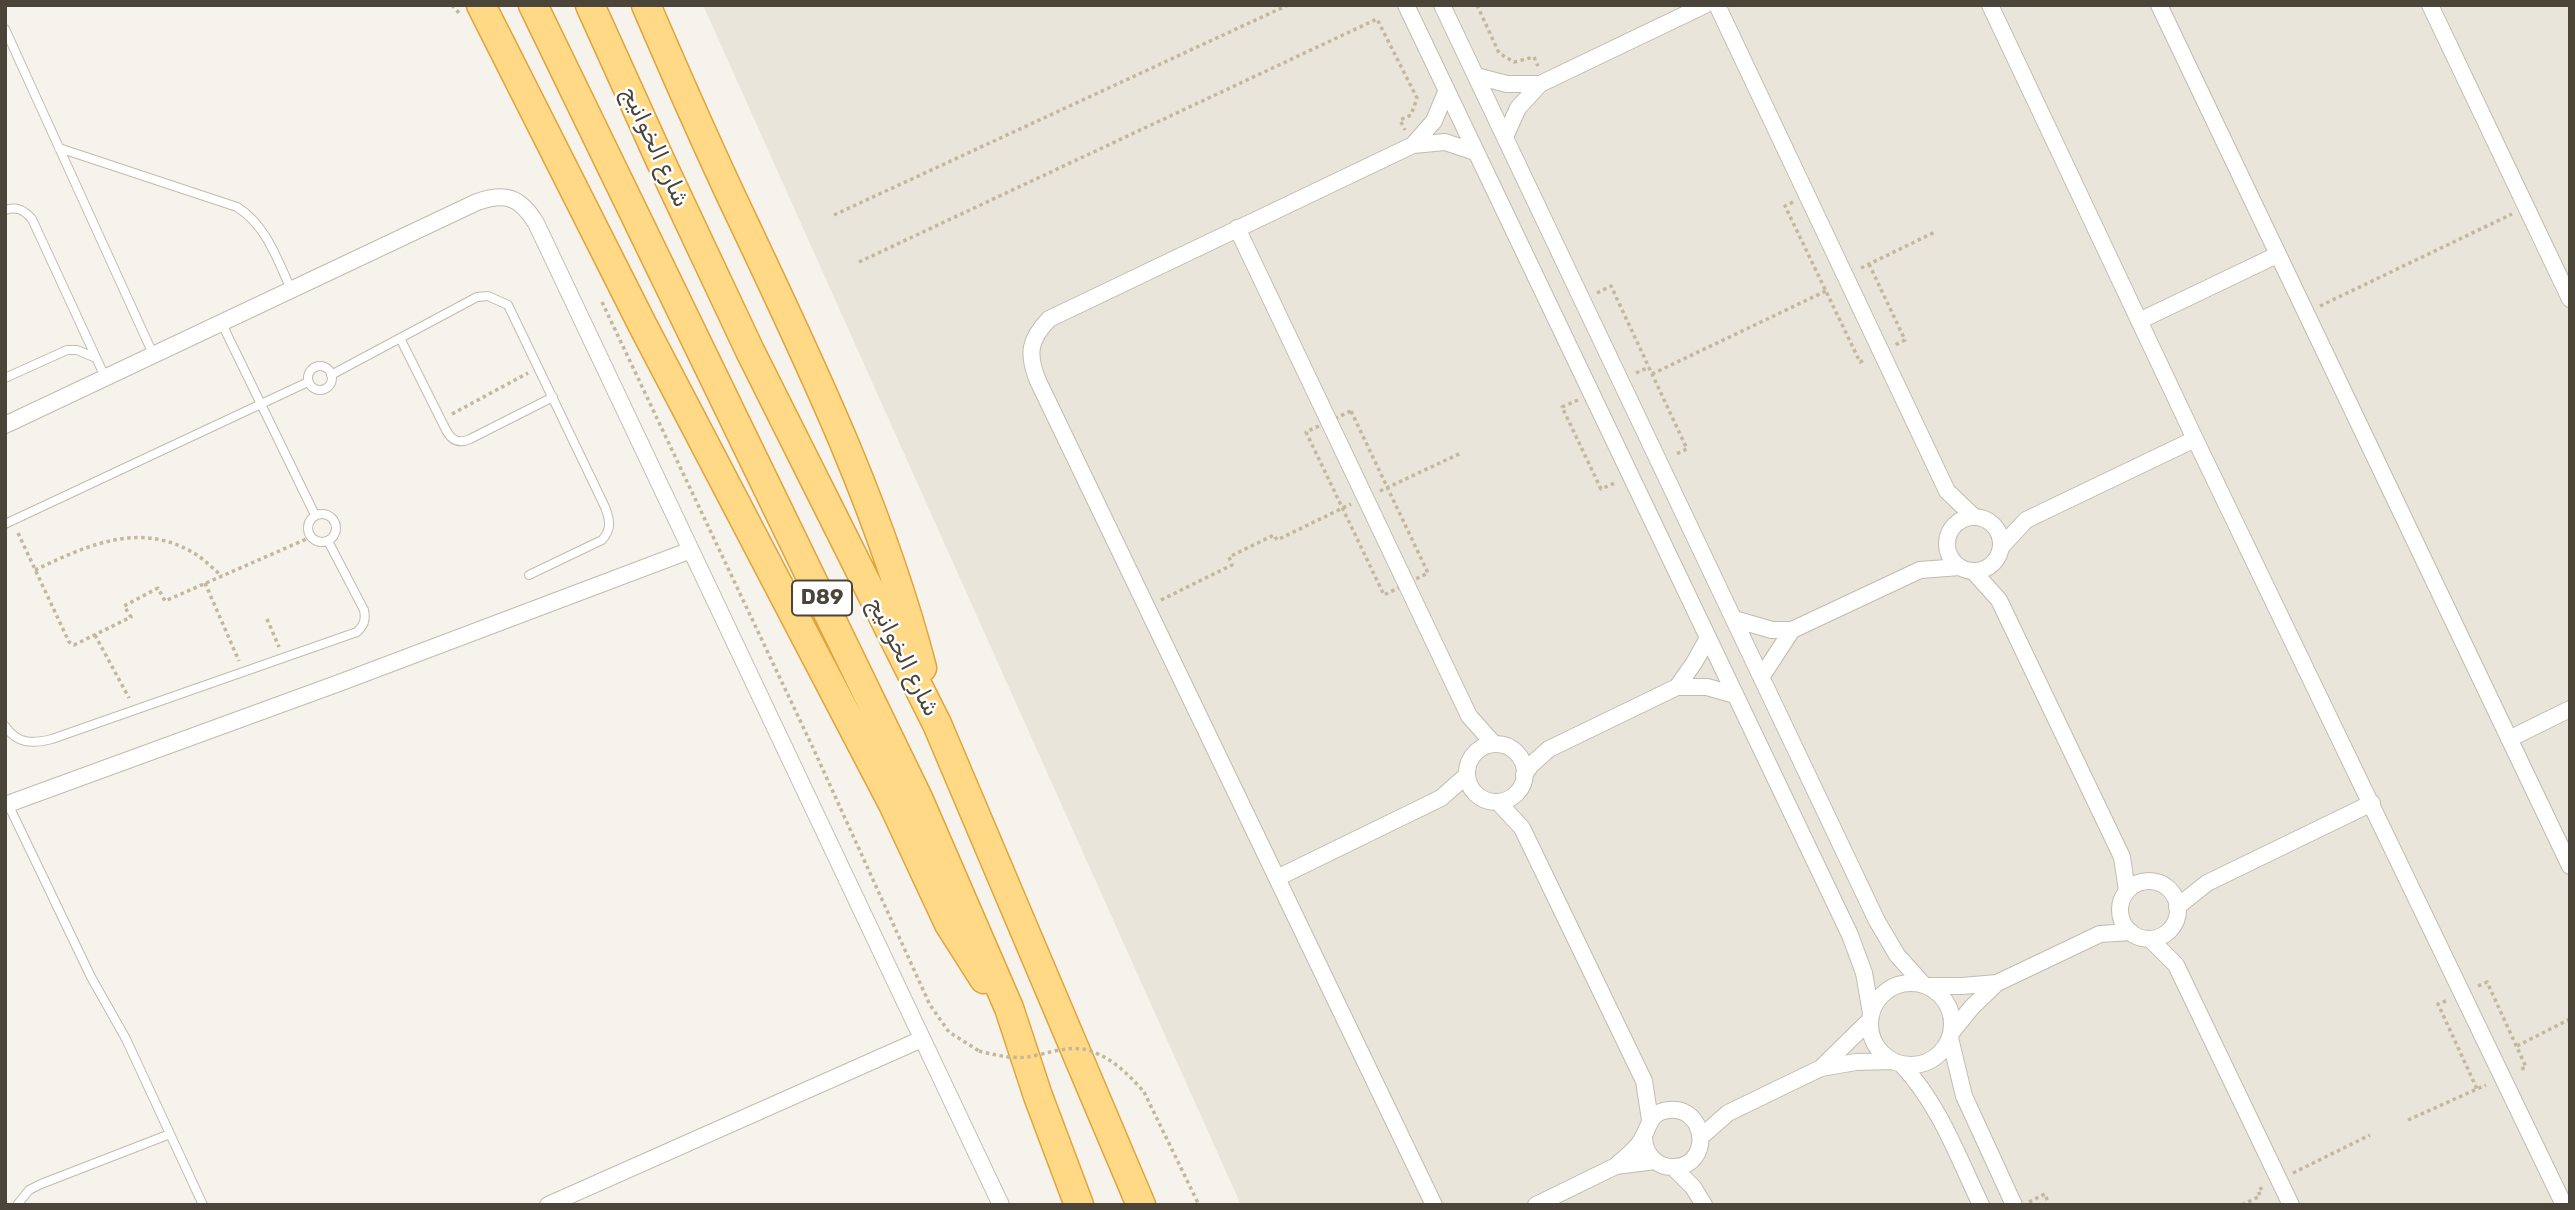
<!DOCTYPE html>
<html>
<head>
<meta charset="utf-8">
<style>
	body { margin:0 }
	#map { position:relative; width:2575px; height:1210px; overflow:hidden; background:#f6f3ec; font-family:Rubik,sans-serif }
	canvas { display:block }
	.frame { position:absolute; inset:0; border:7px solid #4b4439; pointer-events:none }
</style>
</head>
<body>
<div id="map">
<canvas width="2575" height="1210"></canvas>
<div class="frame"></div>
</div>
<script>
const ctx = document.querySelector('canvas').getContext('2d');
ctx.lineJoin = 'round';
function fillPath(path, color) { ctx.fillStyle = color; ctx.fill(path, 'evenodd'); }
function stroke(path, color, width, dash) { ctx.strokeStyle = color; ctx.lineWidth = width; ctx.lineCap = dash ? 'butt' : 'round'; ctx.setLineDash(dash || []); ctx.stroke(path); }
function drawText(font, color, halo, rows, align = 'center') {
  ctx.font = font + ' Rubik,"Noto Naskh Arabic",sans-serif'; ctx.lineWidth = 5; ctx.setLineDash([]); ctx.textBaseline = 'middle'; ctx.strokeStyle = halo; ctx.fillStyle = color; for (const [text, x, y, turn = 0] of rows) {
    ctx.save(); ctx.translate(x, y); ctx.rotate((+turn || 0) * Math.PI / 180); ctx.textAlign = isNaN(turn) ? turn : align; if (halo) ctx.strokeText(text, 0, 0); ctx.fillText(text, 0, 0); ctx.restore();
  }
}
const residential = new Path2D(`
	M703 5H2570V1205H1241Z`);
const path = new Path2D(`
	M452 5 459 13
	M1477 5 1499 53 1514 62 1534 57 1538 66
	M1793 202 1785 206 1860 362 1866 359
	M834 215 1288 5
	M859 262 1377 19 1417 98 1411 115 1400 120 1405 130
	M1869 264 1905 340 1895 345
	M1861 268 1935 232
	M1597 293 1611 286 1687 449 1674 455
	M602 302 814 750 930 1005 949 1032 979 1051
	M2320 306 2512 214
	M1636 373 1649 367
	M1652 374 1826 291
	M1578 400 1562 407 1601 489 1617 482
	M1351 411 1428 573 1384 595 1306 432Z
	M452 414 528 373
	M1380 491 1461 453
	M18 533 69 642 74 645 131 617 124 606 158 588 165 601 311 537
	M35 570C86 546 138 521 192 552 203 558 212 568 222 576
	M205 583 239 661
	M1161 600 1232 565 1229 557 1274 535 1277 540 1351 504
	M267 619 279 647
	M95 635 129 698
	M2478 986 2487 982 2526 1067 2519 1070
	M2446 1001 2438 1004 2477 1089
	M2517 1046 2570 1019
	M1144 1092 1199 1205
	M2408 1120 2486 1085
	M2293 1173 2370 1135
	M2029 1202 2045 1194 2049 1205
	M2242 1205 2260 1196 2258 1190 2264 1187`);
const service = new Path2D(`
	M5 29 153 354
	M59 148 237 207C266 225 277 259 291 289
	M5 210C17 206 24 210 32 219L105 377
	M221 322 315 515
	M400 338 446 430C452 441 459 444 470 439L553 397
	M308 378a12 12 0 1 1 24 0a12 12 0 1 1-24 0Z
	M331 375 477 297 488 296 508 305 605 507C610 520 612 529 602 540L529 575
	M5 378 67 350H77L96 358
	M308 528a14 14 0 1 1 28 0a14 14 0 1 1-28 0Z
	M5 524 308 382
	M5 726C17 744 32 744 52 739L357 632C364 625 366 620 364 610L328 541
	M8 804 91 977 126 1039 203 1205
	M17 1205 29 1190 41 1184 170 1134`);
const minor = new Path2D(`
	M1406 5 1850 935 1864 973 1871 1013
	M1442 5 1877 921 1897 955 1923 984
	M1717 5 1947 491 1973 516
	M1990 5 2195 439 2564 1205
	M2159 5 2570 866
	M2430 5 2570 299
	M1476 76 1507 84H1540
	M1505 137 1518 108 1540 84 1705 5
	M1413 145 1434 121 1446 92
	M1237 228 1469 716 1494 744
	M2139 321 2277 255
	M5 425 477 202C506 192 520 197 536 223L1001 1205
	M1947 544a27 27 0 1 1 54 0a27 27 0 1 1-54 0Z
	M2002 546 2026 520 2195 439
	M1973 571 1999 600 2122 857 2127 891
	M1734 619 1772 630H1792
	M1762 676 1792 630 1920 570 1960 567
	M1677 687 1694 663 1708 638
	M2509 739 2570 709
	M1467 773a29 29 0 1 1 58 0a29 29 0 1 1-58 0Z
	M1524 775 1531 765 1549 749 1677 687H1707L1735 695
	M1498 802 1522 828 1644 1081 1650 1120
	M5 805 339 683 691 550
	M1277 878 1441 798 1467 775
	M2120 910a29 29 0 1 1 58 0a29 29 0 1 1-58 0Z
	M2177 907 2207 883 2372 803
	M2150 939 2176 965 2291 1205
	M1870 1024a41 41 0 1 1 82 0a41 41 0 1 1-82 0Z
	M1926 986H1962L1997 983
	M1951 1033 1972 1007 1997 983 2100 934 2131 932
	M1950 1038 1964 1096 2014 1205
	M1902 1065C1939 1104 1958 1157 1981 1205
	M1823 1066 1869 1021
	M1702 1136 1728 1113 1821 1068 1856 1062 1892 1061
	M1616 1166C1624 1158 1637 1149 1642 1139 1650 1126 1649 1112 1669 1110 1706 1106 1713 1164 1675 1167 1657 1168 1645 1155 1644 1138
	M1673 1167 1693 1187 1704 1205
	M548 1205 922 1039
	M1434 1205 1038 381C1027 354 1029 340 1049 319L1413 145 1445 142 1475 152
	M1536 1205 1616 1166 1655 1161`);
const trunk = new Path2D(`
	M481 5 642 324 893 804 949 924 984 979
	M533 5 918 798 1009 1008 1038 1096 1079 1205
	M590 5 661 162 750 351 937 724 1141 1205
	M646 5C677 77 708 148 742 219 811 365 881 510 922 668`);
const pathBridge = new Path2D(`
	M979 1051C995 1055 1011 1059 1028 1057 1046 1054 1069 1045 1087 1050 1112 1057 1128 1074 1144 1092`);
const shields = [
	[822,598,60]
];
const shieldNames = [
	["D89",822,598]
];
const streetNames = [
	["شارع الخوانيج",655,147,65],
	["شارع الخوانيج",903,657,63]
];
fillPath(residential, '#eae5da');
stroke(service, '#c2bbae', 10);
stroke(minor, '#c2bbae', 18);
stroke(trunk, '#e0a43c', 31);
stroke(path, '#c4b79f', 3.5, [3.5, 3.5]);
stroke(service, '#fff', 8);
stroke(minor, '#fff', 16);
stroke(trunk, '#ffd985', 28);
stroke(pathBridge, '#c4b79f', 3.5, [3.5, 3.5]);
for (const [x, y, w] of shields) { const box = new Path2D(); box.roundRect(x - w / 2, y - 17.5, w, 35, 5); ctx.fillStyle = '#fff'; ctx.fill(box); stroke(box, '#4b4439', 2); }
drawText('bold 21px', '#4b4439', null, shieldNames);
drawText('23px', '#4b4439', '#fff', streetNames);
</script>
</body>
</html>
